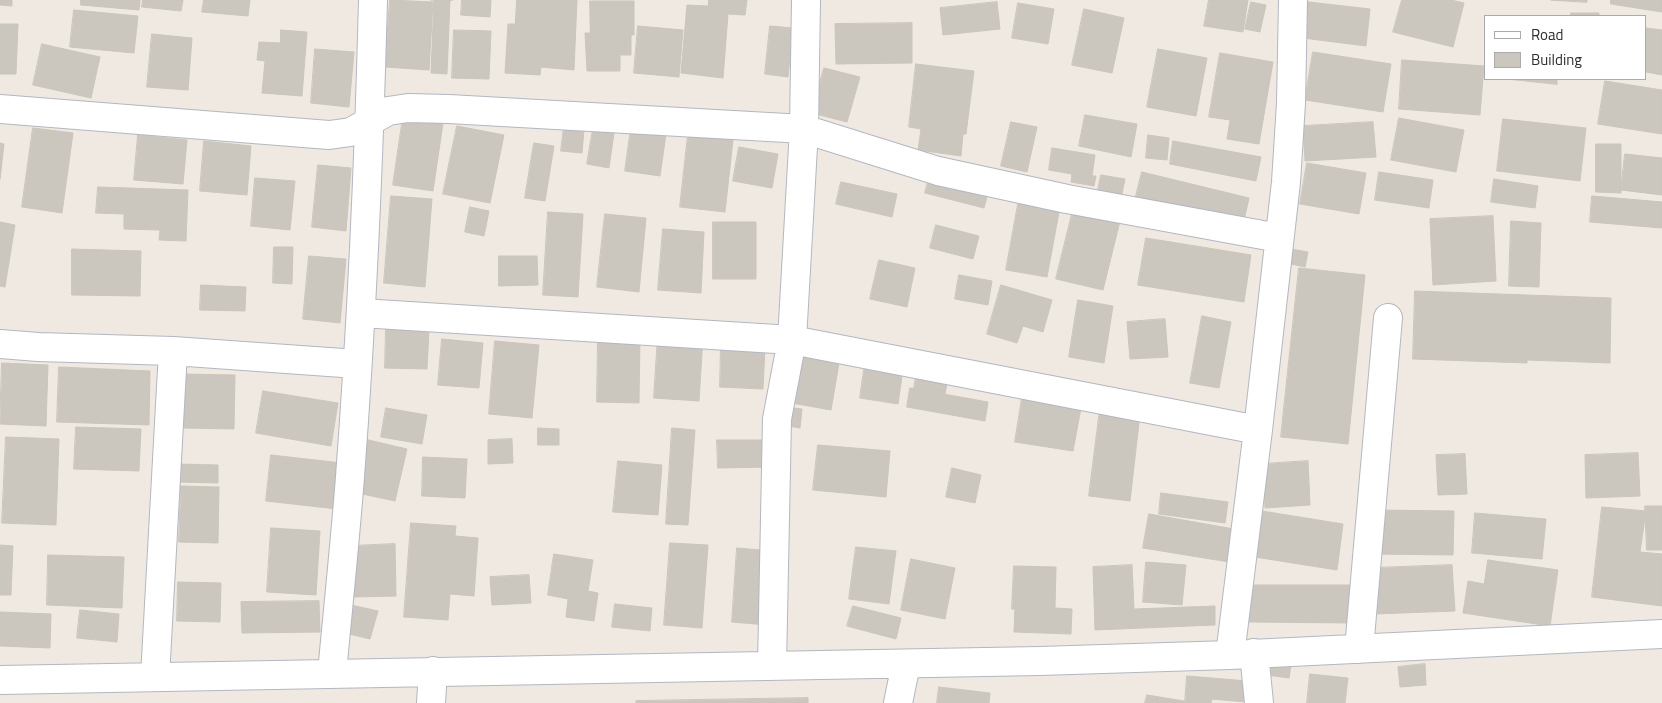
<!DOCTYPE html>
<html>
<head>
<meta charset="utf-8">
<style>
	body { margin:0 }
	#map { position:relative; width:1662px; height:703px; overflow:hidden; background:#efe9e1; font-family:"Titillium Web",sans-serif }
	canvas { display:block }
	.legend { position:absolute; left:1484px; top:15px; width:162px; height:65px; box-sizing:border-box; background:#fff; border:1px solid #ababab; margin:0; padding:6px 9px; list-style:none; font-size:15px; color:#2e2e2e }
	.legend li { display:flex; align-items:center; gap:10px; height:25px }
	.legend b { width:25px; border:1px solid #ababab }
</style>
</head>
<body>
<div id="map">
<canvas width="1662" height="703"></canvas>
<ul class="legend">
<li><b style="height:6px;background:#fff"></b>Road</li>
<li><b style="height:14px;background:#cbc7bf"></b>Building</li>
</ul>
</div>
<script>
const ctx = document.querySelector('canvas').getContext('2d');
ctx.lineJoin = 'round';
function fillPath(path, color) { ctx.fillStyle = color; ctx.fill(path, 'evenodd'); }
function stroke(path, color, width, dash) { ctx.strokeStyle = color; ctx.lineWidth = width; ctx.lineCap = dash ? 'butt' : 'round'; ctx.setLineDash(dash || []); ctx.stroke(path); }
const building = new Path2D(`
	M0 0H12V6L0 5Z
	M81 0H140L139 10 81 5Z
	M143 0H183L181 11 142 7Z
	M204 0H250L248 16 202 12Z
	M390 0 433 2 429 70 385 67Z
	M431 0H453H450L447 74 431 73 434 0Z
	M462 0H491L490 17 461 15Z
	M517 0H577L574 70 541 67 540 75 505 73 508 24H515Z
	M709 0H747L745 15 728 14 723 78 681 73 687 5 708 6Z
	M1209 0H1248L1243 32 1204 26Z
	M1402 0H1451L1464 3 1453 47 1393 32Z
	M1551 0H1587V2Z
	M1611 0H1662V12L1611 4Z
	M590 1H634V35H631V55H620V71H587L585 33H590Z
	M1300 1 1370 9 1366 46 1295 37Z
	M997 2 1000 29 943 35 940 8Z
	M1251 2 1266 5 1260 32 1245 29Z
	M1018 3 1054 9 1048 44 1012 38Z
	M1084 9 1124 18 1112 73 1072 65Z
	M74 10 138 16 134 53 70 47Z
	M1571 13H1599V16H1571Z
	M912 23V63L836 64 835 24Z
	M0 24H18L16 74H0Z
	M638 26 683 30 679 77 634 73Z
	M770 26 793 28 788 77 765 74Z
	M1646 28 1662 30V75L1646 72Z
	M281 30 307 32 302 96 262 93 265 61 257 60 259 42 280 43Z
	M454 30 491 31 489 79 452 78Z
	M152 34 192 38 188 90 147 87Z
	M42 44 100 57 91 98 33 85Z
	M315 49 354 52 349 107 311 103Z
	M1158 49 1207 58 1196 116 1147 107Z
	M1313 52 1391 64 1383 112 1305 100Z
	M1220 53 1273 62 1259 144 1227 139 1230 120 1209 117Z
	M1402 60 1484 66 1480 115 1399 109Z
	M916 64 974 71 966 134H963L961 156 918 150 921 129 909 127Z
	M824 68 860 77 847 122 812 113Z
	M1507 79H1557V84Z
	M1605 81 1662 90V134L1598 124Z
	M1085 115 1137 124 1131 157 1079 146Z
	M403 117 443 123 433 191 393 185Z
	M1399 118 1464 130 1456 172 1391 160Z
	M1503 119 1586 128 1580 181 1497 171Z
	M1011 122 1037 127 1027 172 1001 166Z
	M1373 122 1376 157 1305 161 1303 126Z
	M457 126 504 135 490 203 443 194Z
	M564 127 584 129 582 153 561 151Z
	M33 128 73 133 62 213 22 207Z
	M631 128 666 134 660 176 625 171Z
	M593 129 614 133 609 168 587 164Z
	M138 135 187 140 183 184 134 180Z
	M688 135 733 140 725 212 680 207Z
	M1148 135 1169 138 1167 160 1146 158Z
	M204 141 251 146 247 195 200 191Z
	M1173 141 1261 157 1256 181 1170 164Z
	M0 143 4 144 0 179Z
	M534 143 554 146 545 201 525 198Z
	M1596 144H1621V193L1596 192Z
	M739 147 778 154 772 188 733 181Z
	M1052 148 1095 155 1092 176H1096L1094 186 1071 182 1072 174 1049 170Z
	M1625 154 1662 158V195L1621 190Z
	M1307 163 1366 173 1359 214 1300 204Z
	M318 165 351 168 346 231 312 227Z
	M931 170 990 185 984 208 925 193Z
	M1142 172 1249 198 1243 225 1135 200Z
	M1379 172 1433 180 1429 208 1375 200Z
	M1101 175 1125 179 1122 194 1098 190Z
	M255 178 295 181 290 230 251 226Z
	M1494 179 1538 186 1535 208 1491 202Z
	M841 182 897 194 892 217 836 204Z
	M98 187 188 190 186 241 159 240 160 230 124 229V214L96 213Z
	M391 196 432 199 425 287 384 283Z
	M1592 196 1662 202V228L1590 222Z
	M1019 199 1060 207 1047 277 1006 270Z
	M470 207 489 211 484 236 465 232Z
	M1073 210 1120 221 1103 290 1056 279Z
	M548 212 583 214 578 297 543 295Z
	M605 214 646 218 639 292 597 287Z
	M1493 216 1496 281 1433 285 1430 219Z
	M1511 221 1541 223 1539 287 1509 286Z
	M0 222 15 225 5 287 0 286Z
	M713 222H756V279H713Z
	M936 225 979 236 973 259 930 248Z
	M663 229 704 232 701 293 658 290Z
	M1146 238 1251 255 1244 302 1138 285Z
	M274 247H293L292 284 273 283Z
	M1286 248 1308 252 1305 267 1282 262Z
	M72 249 141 251 140 296 72 295Z
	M309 256 346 259 340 323 303 319Z
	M499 256H537L538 285 499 286Z
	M879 260 915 268 907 307 870 299Z
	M1299 268 1365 275 1348 444 1281 437Z
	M959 275 992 281 988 305 955 299Z
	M201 285 246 287 245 311 200 310Z
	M1001 285 1052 300 1043 332 1023 326 1017 343 987 334Z
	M1415 291 1611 298 1610 363 1527 360V363L1413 359Z
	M1078 300 1113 306 1104 363 1069 357Z
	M1202 316 1231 322 1219 388 1190 383Z
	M1165 319 1168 357 1130 359 1127 322Z
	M386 328 429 330 427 369 385 368Z
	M658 335 703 337 699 401 654 398Z
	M598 336 640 337 639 403 597 402Z
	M442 339 483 343 479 388 438 385Z
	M495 341 539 345 532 418 489 414Z
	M797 343 841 352 831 410 786 402Z
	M721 345 765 347 763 389 720 387Z
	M920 356 951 362 945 394 914 388Z
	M2 363 48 365 46 426 0 424Z
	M865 363 903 369 898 404 860 398Z
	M59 367 150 371 149 425 57 422Z
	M184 374 235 375 234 429 183 428Z
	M910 388 988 402 985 421 907 407Z
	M263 391 338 403 331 446 256 433Z
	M1022 398 1081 408 1073 451 1015 442Z
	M785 407 802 409 800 428 782 425Z
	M386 408 427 415 422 444 381 437Z
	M1100 409 1140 414 1130 501 1089 496Z
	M76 427 141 429 139 471 74 469Z
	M538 428 559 429V445H538Z
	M672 428 695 430 688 525 666 524Z
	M6 437 59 439 56 525 2 523Z
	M360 438 407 449 395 501 348 491Z
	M512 439 513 463 488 464V440Z
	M717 440H772V467L718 468Z
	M818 445 890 451 886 497 813 490Z
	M1638 453 1640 496 1586 498 1585 455Z
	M1465 454 1467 494 1438 495 1436 455Z
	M271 455 342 463 337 509 266 501Z
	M423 457 467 459 465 498 422 496Z
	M618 461 662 465 658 515 613 512Z
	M1308 461 1310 505 1265 508 1263 464Z
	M178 464 218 465V483L178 482Z
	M952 468 981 475 975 503 946 497Z
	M181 486 219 487 218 543 179 542Z
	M1161 493 1228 502 1225 523 1159 514Z
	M1645 506H1662V550H1647Z
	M1602 507 1646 511 1640 552 1662 554V606L1592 597Z
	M1374 510 1454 511 1453 555 1374 554Z
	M1262 511 1343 524 1337 570 1255 557Z
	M1475 513 1546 519 1542 559 1472 553Z
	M1149 514 1234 529 1229 562 1143 548Z
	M411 523 456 526 455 536 478 538 474 596 450 594 448 620 404 617Z
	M271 528 320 531 316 595 267 592Z
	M670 543 708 545 702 628 664 625Z
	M395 544 396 596 354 597 352 546Z
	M0 545 13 546 11 595H0Z
	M856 547 896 551 889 604 849 599Z
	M737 548 772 551 767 625 732 622Z
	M554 554 593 560 588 591 598 593 594 621 566 617 568 599 548 595Z
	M48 555 124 557 122 608 47 605Z
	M911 559 955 568 945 619 901 610Z
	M1488 560 1558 570 1550 626 1463 613 1468 581 1484 584Z
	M1146 562 1186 565 1182 605 1143 602Z
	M1132 565 1134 609 1215 606V625L1095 630 1093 567Z
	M1452 565 1455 611 1375 614 1373 568Z
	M1014 566 1056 567 1055 608 1072 609 1071 634 1014 632 1015 609H1012Z
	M529 575 531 603 492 605 490 577Z
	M178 582 221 583 220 622 177 621Z
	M1249 585H1350V623L1249 622Z
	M319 601 320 632 242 633 241 602Z
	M615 604 652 608 650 631 612 627Z
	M351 605 378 611 370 639 345 633Z
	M853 606 901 618 896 639 847 626Z
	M80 610 119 614 117 642 77 638Z
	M0 612 51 614 50 648 0 646Z
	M1269 654 1292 657 1289 678 1267 675Z
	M1425 664 1426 685 1400 687 1398 667Z
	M1310 674 1348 678 1345 703H1307Z
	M1187 676 1248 681 1246 702 1212 699 1211 703H1185Z
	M939 687 990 693 989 703H937Z
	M1147 695 1184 701V703H1145Z
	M808 698V703H636V701Z`);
const minor = new Path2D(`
	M0 109 329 135 351 132 388 111 408 108 449 109 804 129 938 171 1067 199 1279 238
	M361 313 792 340 1258 430
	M0 344 38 347 173 351 357 364
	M1359 649 1388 318
	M1254 653 1259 703
	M1230 655 1258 430 1286 182 1291 103 1293 0
	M772 666 777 419 792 340 804 129 806 0
	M332 673C338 608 345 542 350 477 362 318 369 159 373 0
	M155 677 173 351
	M0 680 1040 661 1230 655 1662 634
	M431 703 433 671
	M898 703 906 664`);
fillPath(building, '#cbc7bf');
stroke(building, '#cbc5ba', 1);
stroke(minor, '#b4b7c1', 30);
stroke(minor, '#fff', 28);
</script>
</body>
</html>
